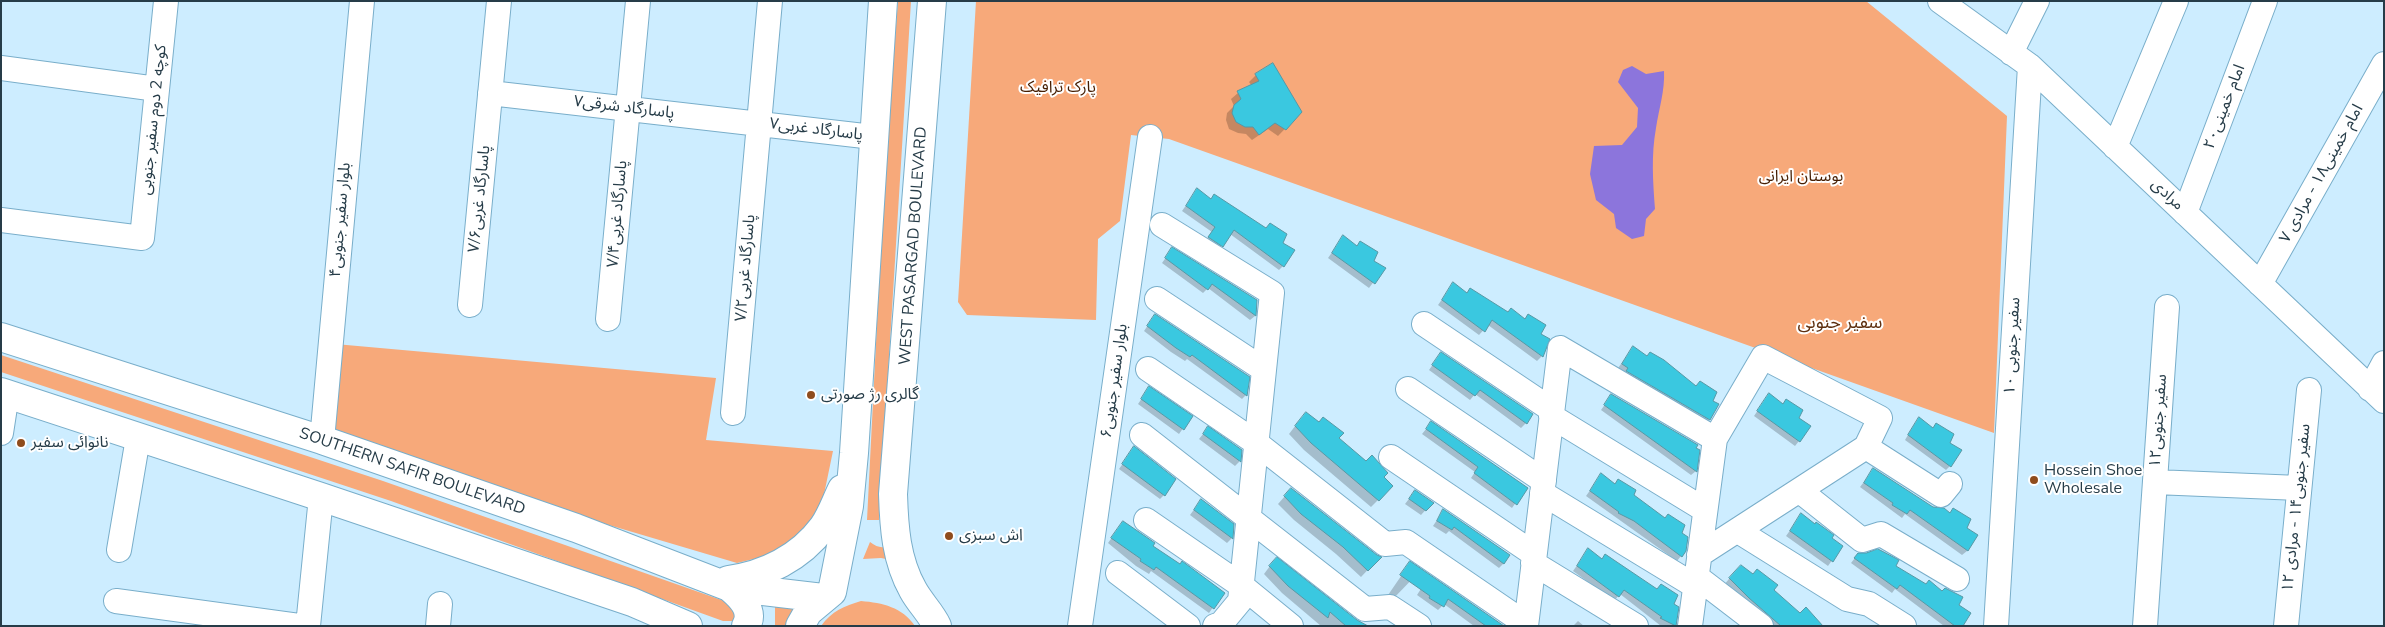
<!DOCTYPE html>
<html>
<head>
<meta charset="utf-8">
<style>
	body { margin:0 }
	#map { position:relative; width:2385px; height:627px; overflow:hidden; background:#cdedff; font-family:"Nunito Sans",sans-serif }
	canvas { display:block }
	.frame { position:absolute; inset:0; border:2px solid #263c48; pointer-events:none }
</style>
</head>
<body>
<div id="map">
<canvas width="2385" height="627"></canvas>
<div class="frame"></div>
</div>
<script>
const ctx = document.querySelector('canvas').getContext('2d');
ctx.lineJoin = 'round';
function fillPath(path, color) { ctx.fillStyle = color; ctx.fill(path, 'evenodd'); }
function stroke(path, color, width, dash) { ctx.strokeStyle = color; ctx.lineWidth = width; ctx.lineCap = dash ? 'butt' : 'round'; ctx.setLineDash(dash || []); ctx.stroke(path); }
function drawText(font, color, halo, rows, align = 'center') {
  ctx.font = font + ' "Nunito Sans","Noto Sans Arabic",sans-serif'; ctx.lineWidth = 4; ctx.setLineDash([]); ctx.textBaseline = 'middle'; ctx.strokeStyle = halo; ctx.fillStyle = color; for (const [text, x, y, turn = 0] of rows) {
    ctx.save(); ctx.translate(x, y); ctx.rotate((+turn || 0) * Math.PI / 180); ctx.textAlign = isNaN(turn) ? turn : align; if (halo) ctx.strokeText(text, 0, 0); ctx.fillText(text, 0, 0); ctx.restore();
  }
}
const green = new Path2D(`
	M898 1H911L879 520H867L885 165Z
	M976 1H1866L2007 116 1994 433 1169 139 1131 135 1120 221 1098 239 1096 320 967 315 958 302Z
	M324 343 716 378 706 440 833 451 822 504 801 533 770 555 737 563 322 440Z
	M1 355 383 481 730 603 737 610 735 621H723L391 501 1 372Z
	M870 542C879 549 884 548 894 544L896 561 881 558 863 559Z
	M861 601C883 603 902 607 915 626H821C832 611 844 606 861 601Z
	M775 605 795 608 791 626H775Z`);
const water = new Path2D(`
	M1632 66 1646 74 1664 71C1665 91 1659 108 1656 128 1651 155 1653 182 1655 209L1646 219 1644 236 1632 239 1616 228 1614 214 1596 200 1590 174 1594 146 1622 145 1637 127 1638 108 1618 82 1623 70Z`);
const shadow = new Path2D(`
	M1256 75 1301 112 1278 136 1268 129 1252 140 1246 134 1238 133 1229 129 1226 120 1227 113 1234 106 1231 99 1238 93 1252 86 1249 82Z
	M1197 190 1210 200 1265 229 1282 243 1283 266 1279 270 1230 234 1218 250 1204 242 1212 232 1182 211Z
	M1343 237 1356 247 1361 242 1372 261 1384 268 1369 288 1328 258Z
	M1172 249 1256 301 1255 316 1250 320 1208 288 1203 293 1162 263Z
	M1453 284 1466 294 1470 290 1507 313 1524 320 1528 315 1540 334 1548 339 1541 357 1537 361 1488 325 1479 335 1438 305Z
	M1155 315 1246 395 1242 399 1187 359 1185 361 1171 352 1144 331Z
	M1633 348 1711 401 1709 419 1705 424 1618 368Z
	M1441 353 1532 414 1526 423 1521 428 1475 394 1470 400 1429 370Z
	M1149 388 1191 417 1179 434 1138 404Z
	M1769 394 1782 405 1786 400 1798 419 1799 441 1795 446 1754 416Z
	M1611 396 1695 448 1696 471 1691 475 1601 410Z
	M1299 421 1337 438 1392 486 1371 507 1304 450 1289 434Z
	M1431 423 1526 488 1512 508 1471 478 1475 472 1422 434Z
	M1915 423 1948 443 1950 466 1946 470 1905 440Z
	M1208 428 1241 450 1239 462 1235 466 1199 439Z
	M1134 448 1164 495 1160 499 1119 469Z
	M1873 470 1977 536 1967 551 1962 555 1905 514 1902 518 1860 487Z
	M1601 475 1632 495 1681 556 1677 561 1586 496Z
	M1415 491 1432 503 1421 515 1405 504Z
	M1285 496 1376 556 1380 557 1361 577 1336 554 1294 520 1278 504Z
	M1201 500 1233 525 1231 539 1227 543 1190 515Z
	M1443 511 1509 555 1503 564 1499 568 1449 531 1446 534 1433 526Z
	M1801 515 1832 535 1830 539 1842 546 1828 566 1786 536Z
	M1123 522 1151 547 1223 593 1209 613 1151 571 1149 574 1136 566 1108 543Z
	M1588 550 1601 560 1605 556 1657 590 1677 607 1674 626H1661L1620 594 1614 601 1573 571Z
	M1880 551 1895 566 1925 585 1942 592 1958 606 1961 626H1944L1895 589 1892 593 1851 563 1858 554Z
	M1410 563 1421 570 1392 600 1386 598Z
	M1270 566 1365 626H1321L1282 593 1264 574Z
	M1734 573 1772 590 1800 615 1821 626H1765L1723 586Z
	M1426 581 1502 626H1474L1444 604 1438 610 1417 595Z
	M1578 621 1584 626H1573Z`);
const building = new Path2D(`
	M1273 63 1302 112 1286 130 1275 123 1259 135 1253 127H1245L1236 122 1232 113 1234 105 1241 99 1237 91 1259 81 1255 74Z
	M1197 188 1211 199 1214 194 1266 228 1270 223 1287 234 1283 243 1295 250 1284 267 1234 230 1223 247 1208 237 1215 227 1186 206Z
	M1343 235 1357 246 1360 241 1378 252 1374 261 1386 268 1375 284 1332 253Z
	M1172 247 1257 300 1256 316 1212 284 1208 290 1165 258Z
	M1453 282 1467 293 1470 288 1508 312 1511 308 1525 319 1528 314 1546 325 1541 334 1550 339 1543 357 1492 320 1485 332 1442 300Z
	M1155 314 1250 377 1247 396 1192 355 1190 357 1176 348 1147 326Z
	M1633 346 1647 356 1650 352 1664 360 1696 386 1700 381 1717 392 1713 401 1719 404 1710 420 1626 371 1628 368 1622 364Z
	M1441 352 1533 414 1527 424 1480 390 1475 396 1432 365Z
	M1149 386 1193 416 1184 430 1141 399Z
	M1769 393 1783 404 1786 399 1803 410 1799 418 1811 426 1800 442 1757 411Z
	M1611 394 1698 445 1696 448 1700 450 1697 472 1604 405Z
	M1306 412 1319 422 1323 417 1344 433 1339 438 1366 461 1372 455 1388 473 1384 477 1393 486 1379 501 1311 443 1295 426Z
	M1919 417 1933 428 1936 423 1954 434 1950 443 1962 450 1951 467 1908 435Z
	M1431 421 1528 488 1517 505 1474 473 1478 467 1426 429Z
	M1208 426 1242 450 1241 462 1203 434Z
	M1134 446 1176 479 1165 496 1122 464Z
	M1873 468 1933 507 1944 508 1950 513 1953 508 1971 519 1967 528 1978 535 1968 551 1910 510 1907 514 1892 505 1893 503 1864 483Z
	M1601 473 1615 484 1618 479 1636 490 1634 495 1665 518 1668 514 1685 525 1682 533 1688 537 1686 551 1682 557 1634 521 1618 513 1619 512 1590 491Z
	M1291 488 1377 555 1382 557 1368 571 1343 547 1301 514 1284 496Z
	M1415 490 1434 503 1426 511 1409 499Z
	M1201 499 1234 524 1233 539 1194 510Z
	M1443 509 1510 555 1504 564 1454 527 1452 530 1437 521Z
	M1801 513 1815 524 1816 522 1834 535 1832 538 1843 546 1833 562 1790 531Z
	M1123 521 1155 543 1153 546 1180 564 1182 561 1225 593 1214 609 1156 567 1154 570 1140 561 1141 559 1111 538Z
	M1588 548 1602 559 1605 554 1657 589 1661 584 1678 595 1674 604 1679 607 1676 626 1660 618 1662 617 1624 590 1619 597 1577 566Z
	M1878 549 1899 560 1896 566 1926 584 1929 580 1942 591 1945 588 1963 597 1959 605 1971 613 1963 626H1955L1900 585 1897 589 1854 558 1858 553H1866Z
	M1277 557 1357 620 1368 626H1346L1330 612 1328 618 1288 586 1269 566Z
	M1410 561 1504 626H1486L1448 599 1444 607 1429 598 1430 596 1400 575Z
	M1741 565 1753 574 1757 569 1778 585 1774 590 1800 613 1806 607 1823 626H1781L1749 598 1729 578Z`);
const minor = new Path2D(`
	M1940 1 2030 66 2384 401
	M2011 53 2037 1
	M1 68 157 89
	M490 93 873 137
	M2115 147 2176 1
	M2185 213 2265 1
	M1 220 142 238 166 1
	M1162 225 1272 293 1240 601 1221 624 1215 626
	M2260 284 2384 64
	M1157 299 1263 369
	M470 305 499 1
	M608 319 638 1
	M1424 324 1552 410
	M1148 369 1255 442 1385 544 1406 542 1526 624
	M1408 389 1544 481
	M2370 389 2384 363
	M733 413 770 1
	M1551 416 1705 510
	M1 433 7 394
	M1142 435 1365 609 1390 607 1419 626
	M322 440 362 1
	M1391 457 1534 554
	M2155 482 2299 488
	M1800 491 1862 540 1881 534 1957 579
	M1542 493 1695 586
	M1146 520 1242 586 1291 626
	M1738 531 1847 599 1869 604 1904 626
	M119 550 138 438
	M1699 555 1866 447 1941 495 1950 484
	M1533 563 1636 626
	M1118 573 1188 626
	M1697 577 1761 626
	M116 601 299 626
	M308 626 321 497
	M438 626 440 604
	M1080 626 1150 137
	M1526 626 1560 348 1715 439
	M1690 626 1715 439 1763 357 1880 418 1866 447
	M1996 626 2030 66
	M2145 626 2167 307
	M2286 626 2309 390`);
const major = new Path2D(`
	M932 1 893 494C894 527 896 560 913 590 920 603 931 613 937 626
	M1 337 322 440 576 528 729 587 823 598
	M1 392 321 497 632 602 688 626
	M728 580C765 575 800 558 823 527 831 516 836 501 842 489
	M729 587C740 596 755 611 746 626
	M800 626 808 612 832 592 849 506 854 453 883 1`);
const markers = [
	[811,395,5,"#8f4c1d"],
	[21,443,5,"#8f4c1d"],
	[2034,480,5,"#8f4c1d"],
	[949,536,5,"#8f4c1d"]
];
const parkNames = [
	["پارک ترافیک",1058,88],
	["بوستان ایرانی",1801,177]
];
const streetNames = [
	["امام خمینی۲۰",2225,107,-69],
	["پاسارگاد شرقی۷",624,108,7],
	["کوچه 2 دوم سفیر جنوبی",154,120,-84],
	["پاسارگاد غربی۷",816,130,7],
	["امام خمینی۱۸ - مرادی ۷",2322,174,-61],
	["مرادی",2167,195,43],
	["پاسارگاد غربی۷/۶",480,199,-84],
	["پاسارگاد غربی۷/۴",618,214,-85],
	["بلوار سفیر جنوبی۴",341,220,-85],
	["WEST PASARGAD BOULEVARD",914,246,-86],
	["پاسارگاد غربی۷/۲",746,268,-85],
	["سفیر جنوبی ۱۰",2013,346,-87],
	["بلوار سفیر جنوبی۶",1115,381,-82],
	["سفیر جنوبی۱۲",2159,421,-86],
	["SOUTHERN SAFIR BOULEVARD",412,472,19],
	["سفیر جنوبی۱۴ - مرادی ۱۲",2297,508,-84]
];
const poiNames = [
	["گالری رژ صورتی",821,395],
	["نانوائی سفیر",31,443],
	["Hossein Shoe",2044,471],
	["Wholesale",2044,489],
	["اش سبزی",959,536]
];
const neighbourhoodNames = [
	["سفیر جنوبی",1840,324]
];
fillPath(green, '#f7a97a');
fillPath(water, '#8c75dc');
fillPath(shadow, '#0003');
fillPath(building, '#3ac8e0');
stroke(building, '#5798a5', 1);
stroke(minor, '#79aeca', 26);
stroke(major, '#79aeca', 30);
stroke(minor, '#fff', 24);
stroke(major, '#fff', 28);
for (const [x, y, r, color] of markers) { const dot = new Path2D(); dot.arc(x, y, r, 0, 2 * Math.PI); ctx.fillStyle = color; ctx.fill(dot); stroke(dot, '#fff', 2); }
drawText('16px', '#461e02', '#fff', parkNames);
drawText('16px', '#263c48', '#fff', streetNames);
drawText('16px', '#263c48', '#fff', poiNames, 'left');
drawText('18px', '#5f3010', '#fff', neighbourhoodNames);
</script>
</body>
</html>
